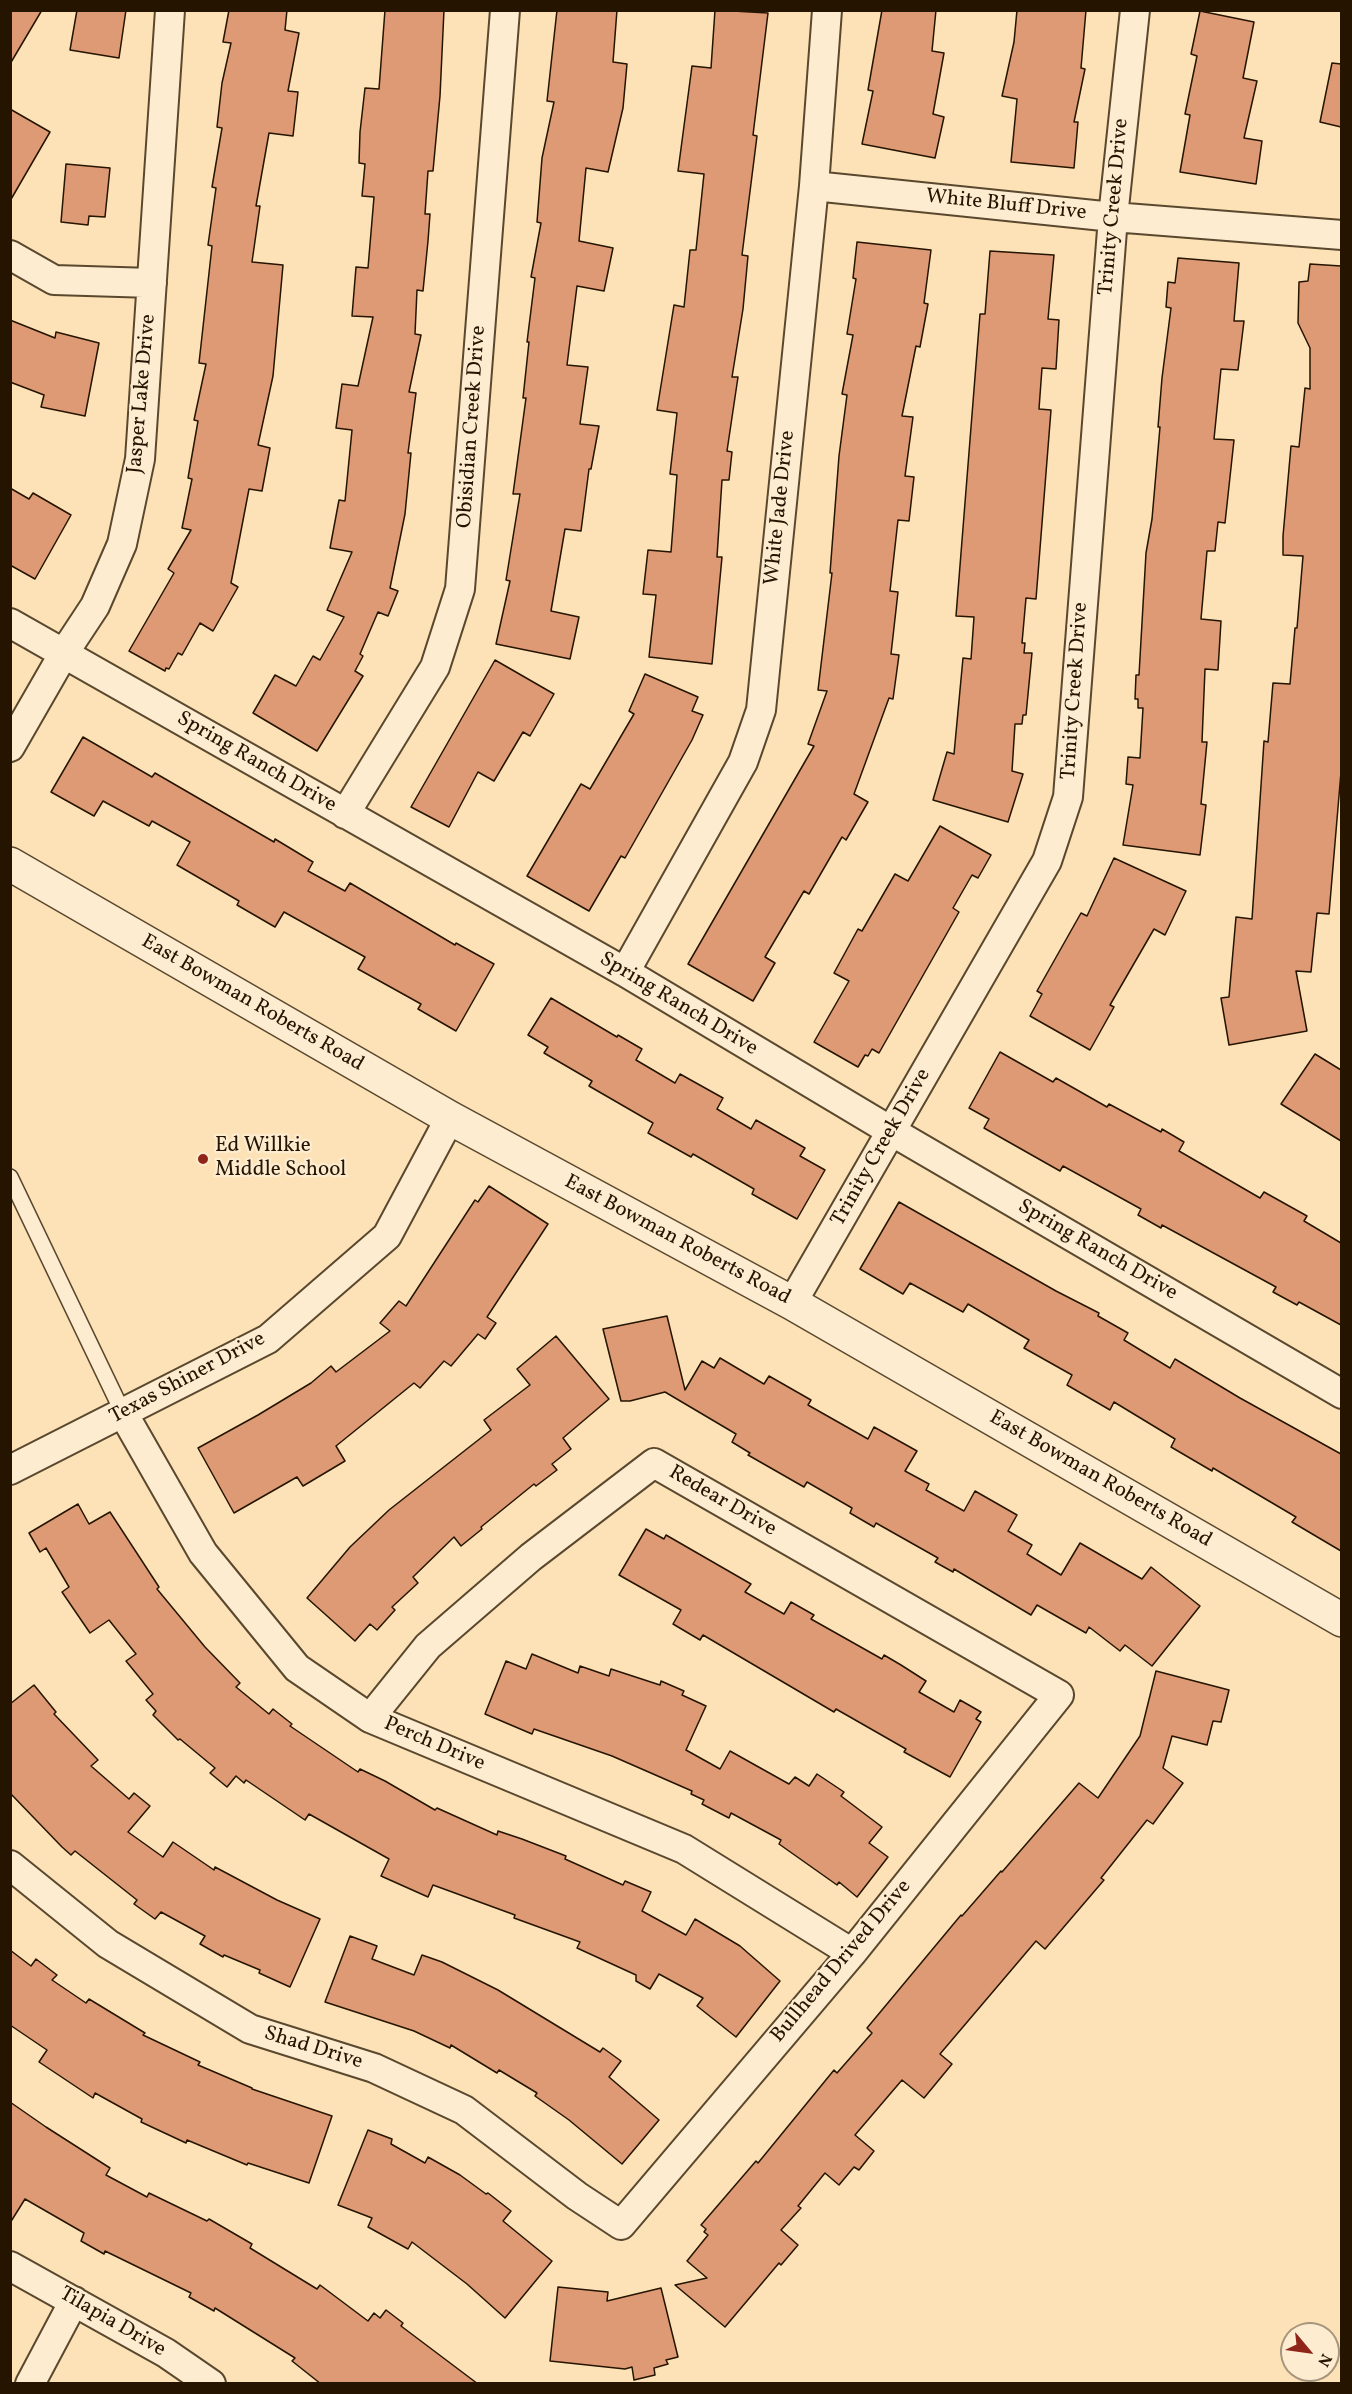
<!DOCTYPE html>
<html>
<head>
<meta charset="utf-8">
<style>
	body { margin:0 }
	#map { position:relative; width:1352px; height:2394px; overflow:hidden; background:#fce2b6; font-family:Vollkorn,serif }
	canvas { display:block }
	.frame { position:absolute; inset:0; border:12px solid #241400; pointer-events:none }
	.north { position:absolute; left:1280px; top:2322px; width:60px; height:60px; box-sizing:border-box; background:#fdecd0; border:2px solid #a6967d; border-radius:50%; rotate:119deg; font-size:16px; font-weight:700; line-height:24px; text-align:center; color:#241400 }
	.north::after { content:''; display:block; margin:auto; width:21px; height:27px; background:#8f2418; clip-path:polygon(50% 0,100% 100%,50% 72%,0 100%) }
</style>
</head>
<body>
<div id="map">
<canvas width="1352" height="2394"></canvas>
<div class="frame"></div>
<div class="north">N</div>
</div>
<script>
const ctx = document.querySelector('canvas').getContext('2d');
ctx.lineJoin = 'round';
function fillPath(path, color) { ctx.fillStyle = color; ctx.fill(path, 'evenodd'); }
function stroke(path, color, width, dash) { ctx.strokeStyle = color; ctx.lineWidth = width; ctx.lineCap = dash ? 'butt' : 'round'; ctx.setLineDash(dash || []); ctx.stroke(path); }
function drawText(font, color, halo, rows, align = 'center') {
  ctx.font = font + ' Vollkorn,serif'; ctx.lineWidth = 4.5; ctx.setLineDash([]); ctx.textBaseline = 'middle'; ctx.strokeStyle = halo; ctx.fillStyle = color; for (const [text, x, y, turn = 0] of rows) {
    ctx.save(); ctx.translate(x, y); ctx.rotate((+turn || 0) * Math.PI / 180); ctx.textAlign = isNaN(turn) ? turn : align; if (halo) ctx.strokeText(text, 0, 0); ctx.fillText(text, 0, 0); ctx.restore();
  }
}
const building = new Path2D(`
	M10 10H42L10 64Z
	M77 10H126L119 58 70 50Z
	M229 10H287L285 30 299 33 288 91 298 92 293 136 269 133 256 206H260L252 262 283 265 273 376 258 445 270 448 262 491 249 489 231 583 238 587 213 631 200 623 182 655 178 653 169 669 166 668 165 671 129 651 174 573 168 569 191 530 182 528 192 479 188 478 198 421 194 420 206 364 199 363 212 246 208 245 216 188 212 187 222 128 217 127 222 83 231 43 223 42Z
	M385 10H444L440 96 433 171H428L425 214H430L428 241 423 291 417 290 415 334 421 335 409 392 416 393 408 453H411L405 514 390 588 398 591 388 616 378 612 360 654 363 656 355 671 363 676 317 751 253 713 275 675 296 686 313 656 320 660 344 617 327 610 352 552 330 548 339 500 345 501 352 430 336 428 342 384 358 386 373 317 352 316 356 267 368 268 374 197 362 196 365 164 359 163 360 132 365 88 379 89Z
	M557 10H617L613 62 627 64 623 108 608 172 586 168 579 241 613 248 604 291 577 286 567 365 588 367 580 424 599 426 591 469H589L581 531 565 529 551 611 579 617 570 659 496 644 510 581 506 580 520 494H513L526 398H523L529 342H527L535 278 531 277 541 223 537 222 542 158 554 102 547 101Z
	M715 10 768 13 753 135 757 136 742 255 748 256 743 309 732 377H738L727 451 732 452 729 480H722L717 557H722L712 664 649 657 656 595 643 594 648 550 671 552 677 475 670 474 677 413 657 410 674 305 684 307 690 250H696L704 174 678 171 692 66 711 68Z
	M882 10H936L932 51 944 53 933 114 944 117 935 158 862 144 873 91 868 90Z
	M1017 10H1086L1081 68 1085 69 1074 122H1078L1074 168 1011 162 1017 99 1002 96 1014 42Z
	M1200 11 1254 22 1243 78 1257 81 1244 138 1262 141 1256 184 1180 172 1190 115 1185 114 1197 56 1191 54Z
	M1332 63 1341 64V127L1320 122Z
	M10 109 50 132 10 201Z
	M66 164 110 168 105 217 89 216 88 225 61 222Z
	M857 242 931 250 924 303 928 304 920 347 916 346 902 416 913 417 905 476 914 477 909 521 898 520 890 591 898 592 891 654 899 655 893 699 889 698 854 794 868 802 846 840 842 837 809 894 804 891 765 957 775 963 753 1001 688 964 814 746 808 744 827 691 818 690 832 573H830L839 456 847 395 842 394 853 335 847 334 856 279 853 278Z
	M990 251 1054 255 1048 319 1059 320 1056 369 1042 368 1039 409 1051 410 1036 599 1026 598 1022 643H1025L1024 653H1032L1026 715H1023L1022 724H1015L1012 771 1023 774 1008 822 933 800 947 752 954 754 963 658 971 659 974 617 956 616 980 314H985Z
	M1178 258 1239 263 1234 321H1244L1238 370 1221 369 1214 439 1234 440 1225 523 1218 522 1215 551H1207L1201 619 1221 621 1218 670 1205 669 1202 742H1207L1201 804 1206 805 1200 855 1123 845 1133 785 1126 784 1128 757 1140 758 1143 708H1138V699H1135L1136 675H1139L1146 553 1152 519 1160 427H1158L1162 378 1171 308 1166 307 1168 282 1175 283Z
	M1310 264 1341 266V772L1329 914 1317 913 1311 972 1296 971 1307 1031 1229 1045 1221 998 1229 997 1236 917 1252 919 1264 741 1268 742 1273 683 1290 684 1295 628H1297L1303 556 1283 555V536L1291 446 1299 447 1305 388 1310 389V348L1298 323 1299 282 1308 281Z
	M10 320 55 338 56 332 99 343 85 416 41 407 44 395 10 382Z
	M10 488 29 499 33 493 71 515 35 579 10 565Z
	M495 660 554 694 530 736 523 732 494 781 478 772 449 827 411 807Z
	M645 674 698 697 692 711 703 715 692 740 625 858 621 856 589 911 527 876 581 784 590 789 634 714 629 711Z
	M83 737 152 777 155 773 274 842 275 839 313 862 308 871 345 891 350 883 455 945 456 943 494 964 456 1031 418 1009 421 1004 358 969 365 957 284 912 275 927 237 905 239 901 177 865 190 842 152 821 149 826 103 801 94 816 51 792Z
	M940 826 991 855 978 878 972 875 953 908 959 912 879 1053 872 1049 868 1056 865 1055 858 1067 814 1042 849 981 834 973 858 929 862 931 895 874 908 881Z
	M1114 858 1186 891 1165 935 1154 929 1110 1005 1114 1007 1090 1050 1030 1016 1042 994 1037 991 1081 913 1087 916Z
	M551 998 617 1037 618 1035 642 1049 636 1060 675 1083 680 1074 723 1098 717 1109 751 1129 756 1120 805 1148 800 1156 825 1170 797 1219 752 1194 754 1189 693 1154 691 1157 648 1133 653 1123 589 1086 592 1081 544 1053 548 1047 528 1035Z
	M1000 1052 1053 1082 1056 1078 1107 1107 1109 1104 1161 1132 1162 1129 1184 1142 1179 1151 1260 1198 1264 1192 1307 1216 1304 1221 1341 1243V1325L1299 1302 1297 1305 1273 1292 1276 1287 1162 1225 1161 1228 1138 1215 1141 1209 1063 1166 1060 1171 984 1128 989 1119 969 1108Z
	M1315 1054 1341 1070V1141L1281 1104Z
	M489 1186 548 1224 487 1317 496 1323 485 1339 478 1334 451 1366 444 1361 420 1388 414 1383 336 1446 345 1461 303 1486 297 1477 234 1513 198 1448 258 1415 311 1383 331 1366 336 1372 390 1331 380 1323 399 1301 406 1306 475 1200 478 1202Z
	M899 1202 1056 1291 1099 1313 1098 1316 1128 1333 1124 1340 1170 1368 1175 1359 1240 1398 1341 1454V1551L1292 1522 1296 1517 1213 1468 1212 1471 1171 1447 1175 1439 1114 1402 1110 1410 1067 1385 1072 1375 1024 1348 1029 1340 968 1304 963 1312 910 1283 903 1294 860 1269Z
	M667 1316 685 1390 702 1361 714 1368 720 1358 764 1384 769 1376 811 1400 808 1405 868 1439 874 1427 917 1451 905 1471 929 1484 926 1490 964 1511 975 1491 1017 1515 1008 1531 1032 1545 1027 1554 1061 1575 1080 1543 1142 1579 1151 1567 1200 1606 1152 1666 1125 1645 1120 1651 1089 1627 1086 1633 1037 1605 1031 1615 954 1569 953 1572 935 1562 938 1558 876 1523 874 1527 850 1513 852 1508 807 1482 804 1487 748 1455 750 1453 732 1442 736 1434 665 1392 630 1401H621L603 1329Z
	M556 1336 609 1399 563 1438 571 1449 552 1464 557 1470 536 1486 534 1484 481 1527 482 1529 461 1546 454 1537 413 1577 418 1583 392 1607 395 1610 377 1630 370 1624 355 1641 307 1598 350 1547 389 1510 491 1430 484 1420 530 1385 517 1369Z
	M78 1504 89 1524 110 1512 159 1587 157 1589 205 1647 240 1683 236 1687 269 1714 273 1709 292 1724 290 1726 358 1772 360 1769 385 1781 435 1810 437 1808 497 1835 498 1831 522 1839 566 1856 565 1859 623 1885 625 1881 651 1892 642 1911 686 1935 695 1919 740 1946 780 1981 736 2037 697 2006 703 1998 659 1974 650 1989 636 1981V1975L577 1948 580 1942 514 1918 515 1915 433 1885 428 1897 381 1876 389 1859 309 1814 305 1820 246 1780 244 1783 236 1776 227 1787 210 1773 215 1768 180 1739 178 1740 153 1715 156 1711 146 1700 153 1694 126 1661 136 1654 109 1620 90 1633 62 1592 69 1587 46 1548 40 1552 29 1533Z
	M646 1529 664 1539 666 1535 751 1584 745 1592 784 1614 791 1602 814 1615 811 1619 882 1659 884 1655 901 1665 926 1681 919 1692 954 1712 960 1700 981 1712 976 1719 981 1722 950 1777 904 1752 906 1749 836 1709 834 1712 703 1635 700 1640 673 1624 681 1610 619 1575Z
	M532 1654 578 1673 580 1666 609 1676 611 1669 660 1685 661 1681 684 1691 682 1695 706 1706 686 1750 720 1769 730 1751 789 1784 795 1777 809 1786 817 1774 844 1792 841 1796 882 1827 869 1843 888 1857 857 1897 839 1882 837 1885 779 1844 781 1840 731 1813 729 1818 702 1804 704 1800 691 1794 692 1791 612 1756 534 1729 532 1734 485 1714 506 1661 526 1669Z
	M1156 1671 1229 1690 1221 1722 1213 1721 1207 1745 1172 1736 1163 1768 1183 1783 1153 1824 1147 1820 1101 1878 1104 1880 1045 1949 1036 1941 940 2054 952 2064 924 2098 902 2080 855 2135 874 2151 859 2170 854 2167 839 2185 825 2173 798 2206 801 2208 781 2230 798 2245 781 2265 779 2263 725 2327 675 2285 707 2278 687 2261 708 2235 704 2232 706 2229 701 2225 756 2161 758 2163 834 2070 837 2073 872 2033 867 2028 961 1915 962 1916 1001 1871 1002 1872 1079 1783 1098 1798 1140 1736Z
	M34 1685 56 1712 54 1714 98 1760 91 1766 129 1799 134 1793 150 1806 128 1832 163 1857 173 1842 214 1870 215 1867 277 1900 320 1919 290 1987 259 1973 260 1970 224 1955 223 1957 200 1944 205 1936 161 1912 155 1919 134 1904 137 1900 75 1851 71 1855 62 1847 10 1793V1704Z
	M350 1936 377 1946 372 1959 414 1975 422 1955 442 1962 498 1990 600 2052 603 2048 621 2061 609 2077 659 2120 622 2164 569 2120 535 2096 537 2093 499 2070 497 2073 451 2045 450 2048 414 2031 325 2002Z
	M10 1950 31 1966 36 1959 57 1975 52 1980 86 2003 89 1999 145 2033 143 2035 200 2062 198 2065 252 2088V2089L332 2116 309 2183 248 2163 247 2165 187 2140 186 2143 141 2122 142 2119 95 2093 93 2098 39 2062 47 2050 10 2025Z
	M10 2102 46 2127 110 2168 106 2175 147 2197 149 2193 207 2221 209 2219 252 2244 250 2248 317 2289 320 2285 368 2321 374 2313 380 2318 386 2310 403 2323 401 2326 478 2384H321L292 2361 295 2358 215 2308 214 2311 189 2297 191 2293 105 2251 104 2254 81 2241 84 2233 25 2199 10 2223Z
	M368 2130 392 2139 391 2144 425 2163 428 2157 460 2175 486 2194 488 2193 511 2211 503 2221 552 2261 505 2318 467 2284 412 2242 408 2249 368 2227 372 2218 338 2205Z
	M558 2287 608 2292 607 2301 661 2288 678 2357 666 2360 668 2364 654 2368 655 2375 634 2380 632 2367 625 2369 550 2361Z`);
const service = new Path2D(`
	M10 1177 123 1413`);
const minor = new Path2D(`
	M814 186 1113 217 1342 235
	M10 255 54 280 152 283
	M10 623 625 972 891 1131 1342 1394
	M10 747 64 653 95 606 122 544 140 459 170 10
	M345 814 435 667 460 589 505 10
	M625 972 743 762 761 710 814 186 827 10
	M792 1303 1047 861 1068 797 1113 217 1135 10
	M123 1413 203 1553 297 1668 370 1718 684 1849 852 1953
	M10 1470 268 1339 387 1236 450 1118
	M10 1865 108 1944 250 2029 374 2068 464 2110 577 2196 621 2225 852 1953 1059 1695 654 1463 531 1557 428 1646 370 1718
	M10 2266 166 2353 211 2384
	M30 2384 74 2301`);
const tertiary = new Path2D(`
	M10 864 450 1118 792 1303 1342 1620`);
const markers = [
	[203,1159,6,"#8f2418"]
];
const streetNames = [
	["White Bluff Drive",1006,206,6],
	["Trinity Creek Drive",1115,207,-85],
	["Jasper Lake Drive",143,394,-85],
	["Obisidian Creek Drive",473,427,-86],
	["White Jade Drive",781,508,-84],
	["Trinity Creek Drive",1076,691,-86],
	["Spring Ranch Drive",256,763,30],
	["East Bowman Roberts Road",252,1004,30],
	["Spring Ranch Drive",678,1005,31],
	["Trinity Creek Drive",882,1148,-60],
	["East Bowman Roberts Road",677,1241,28],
	["Spring Ranch Drive",1097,1251,30],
	["Texas Shiner Drive",188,1379,-28],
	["East Bowman Roberts Road",1100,1480,30],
	["Redear Drive",722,1502,30],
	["Perch Drive",434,1745,23],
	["Bullhead Drived Drive",842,1962,-50],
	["Shad Drive",313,2049,17],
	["Tilapia Drive",112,2323,30]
];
const poiNames = [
	["Ed Willkie",215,1147],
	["Middle School",215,1171]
];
fillPath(building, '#de9975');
stroke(building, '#241400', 1.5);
stroke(service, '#5a482e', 18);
stroke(minor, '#5a482e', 32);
stroke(tertiary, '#5a482e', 36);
stroke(service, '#fdecd0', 15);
stroke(minor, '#fdecd0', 28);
stroke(tertiary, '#fdecd0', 33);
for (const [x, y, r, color] of markers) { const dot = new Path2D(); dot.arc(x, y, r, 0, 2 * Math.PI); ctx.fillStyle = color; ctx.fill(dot); stroke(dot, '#fdecd0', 2); }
drawText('21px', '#241400', '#fdecd0', streetNames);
drawText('21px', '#241400', '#fdecd0', poiNames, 'left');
</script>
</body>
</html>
